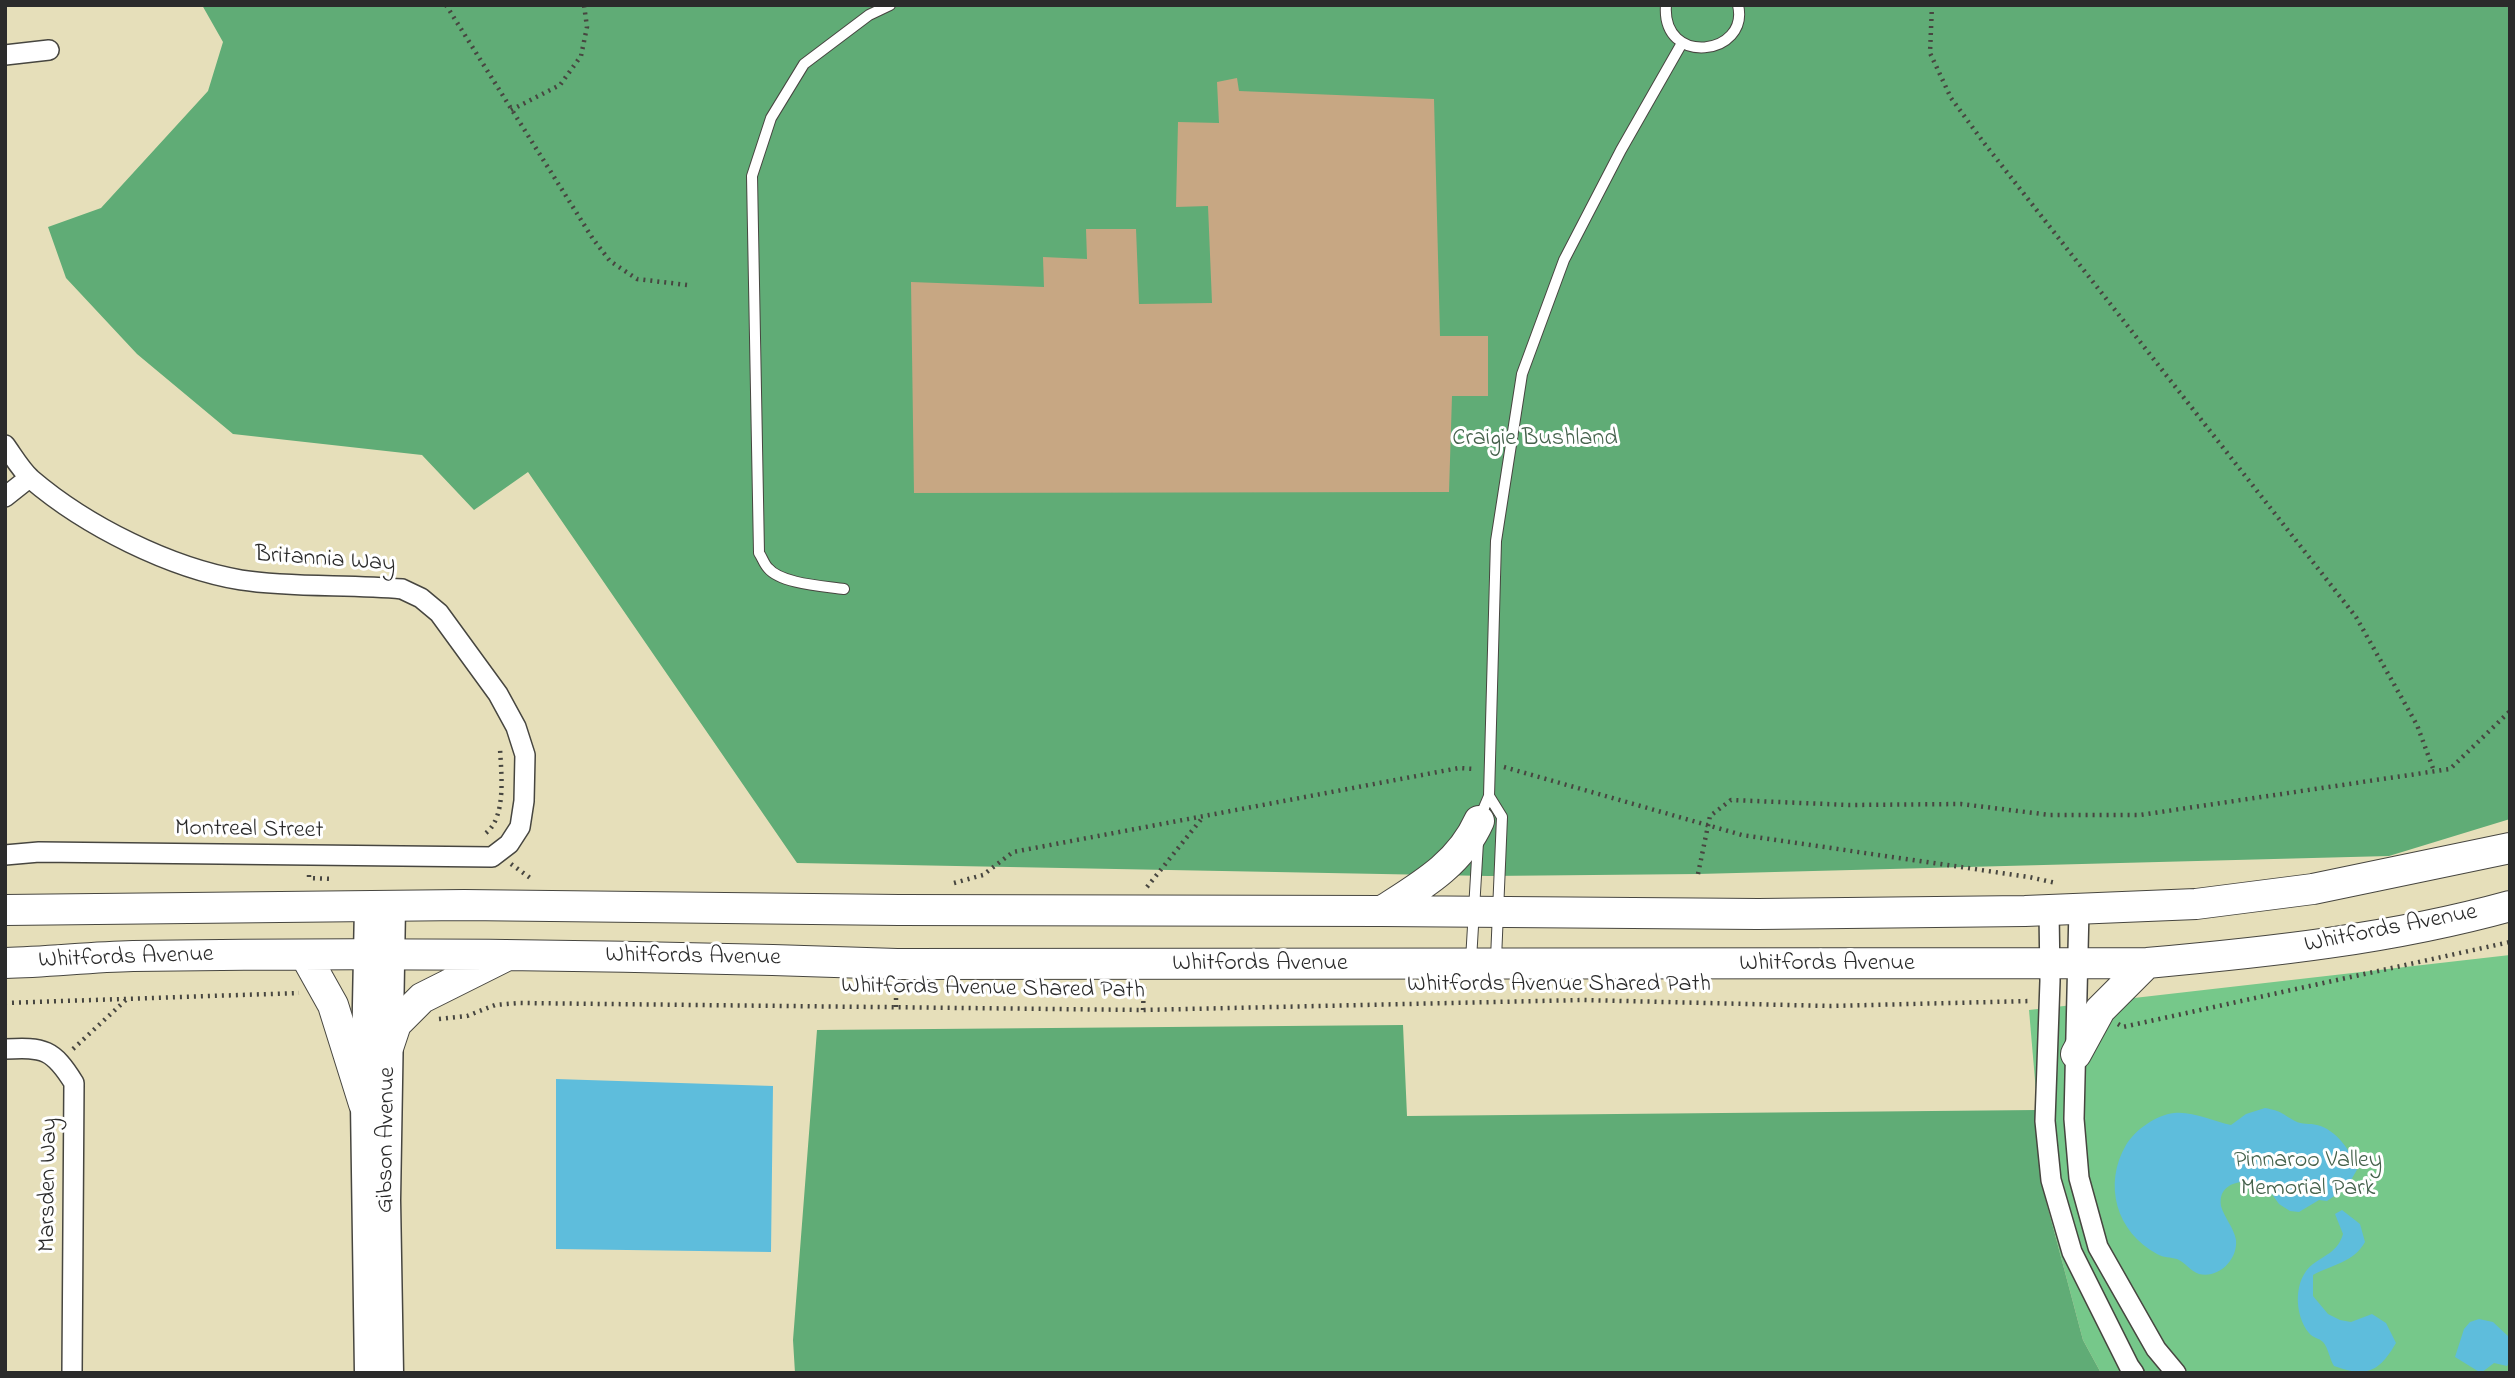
<!DOCTYPE html>
<html>
<head>
<meta charset="utf-8">
<style>
	body { margin:0 }
	#map { position:relative; width:2515px; height:1378px; overflow:hidden; background:#e6dfba; font-family:"Indie Flower",sans-serif }
	canvas { display:block }
	.frame { position:absolute; inset:0; border:7px solid #2b2b2b; pointer-events:none }
</style>
</head>
<body>
<div id="map">
<canvas width="2515" height="1378"></canvas>
<div class="frame"></div>
</div>
<script>
const ctx = document.querySelector('canvas').getContext('2d');
ctx.lineJoin = 'round';
function fillPath(path, color) { ctx.fillStyle = color; ctx.fill(path, 'evenodd'); }
function stroke(path, color, width, dash) { ctx.strokeStyle = color; ctx.lineWidth = width; ctx.lineCap = dash ? 'butt' : 'round'; ctx.setLineDash(dash || []); ctx.stroke(path); }
function drawText(font, color, halo, rows, align = 'center') {
  ctx.font = font + ' "Indie Flower",sans-serif'; ctx.lineWidth = 6; ctx.setLineDash([]); ctx.textBaseline = 'middle'; ctx.strokeStyle = halo; ctx.fillStyle = color; for (const [text, x, y, turn = 0] of rows) {
    ctx.save(); ctx.translate(x, y); ctx.rotate((+turn || 0) * Math.PI / 180); ctx.textAlign = isNaN(turn) ? turn : align; if (halo) ctx.strokeText(text, 0, 0); ctx.fillText(text, 0, 0); ctx.restore();
  }
}
const green = new Path2D(`
	M2510 955V1373H2101L2083 1340 2045 1197 2029 1010Z`);
const forest = new Path2D(`
	M202 5H2510V819L2389 856 1698 874 1488 876 797 863 528 472 474 510 422 455 233 434 137 354 66 278 48 227 101 208 208 91 223 42Z
	M1403 1025 1407 1116 2037 1110 2045 1197 2083 1340 2101 1373H795L793 1340 817 1030Z`);
const water = new Path2D(`
	M556 1079 773 1086 771 1252 556 1249Z
	M2265 1108C2282 1111 2282 1114 2295 1121 2302 1125 2310 1123 2317 1125 2337 1130 2350 1151 2358 1168L2347 1187 2327 1201 2319 1200 2299 1212 2290 1211 2279 1204 2264 1183C2248 1179 2217 1180 2221 1206 2224 1217 2234 1228 2236 1240 2238 1260 2218 1279 2199 1274 2190 1271 2185 1262 2177 1259 2170 1257 2164 1258 2157 1254 2116 1232 2103 1184 2126 1145 2135 1130 2156 1115 2174 1113 2193 1111 2212 1121 2231 1125L2246 1114Z
	M2342 1210 2360 1224 2365 1242C2353 1263 2333 1264 2313 1275V1296L2328 1314 2340 1320 2351 1322 2372 1314 2386 1323 2396 1343C2379 1372 2367 1378 2334 1366 2330 1360 2328 1347 2323 1342 2319 1338 2313 1338 2309 1333 2294 1315 2293 1279 2313 1264 2327 1254 2338 1251 2343 1234L2335 1214Z
	M2479 1319 2493 1322 2510 1338V1360L2507 1366 2494 1363 2481 1373 2455 1357 2464 1329 2470 1322Z`);
const building = new Path2D(`
	M1237 78 1239 91 1434 99 1440 336H1488V396H1452L1449 492 914 493 911 282 1044 287 1043 257 1087 259 1086 229H1136L1139 304 1212 303 1208 206 1176 207 1178 122 1219 123 1217 82Z`);
const path = new Path2D(`
	M446 5 593 239 610 261 637 279 687 285
	M1932 5 1930 53 1951 98 1984 143 2356 617 2417 725 2434 771
	M511 110 560 85 581 56 587 27 584 5
	M1504 767 1742 835 2029 877 2056 883
	M486 833C507 816 501 772 500 748
	M511 864 533 880
	M1698 874 1710 816 1731 800 1849 805 1961 804 2050 815H2140L2450 769 2510 711
	M309 875V878L332 879
	M954 883 983 875 1013 852 1459 768 1475 769
	M1147 887 1203 817
	M5 1003 299 993
	M896 1007V987
	M1143 1010 1144 986
	M439 1019 467 1016 495 1005 519 1003 1143 1010 1583 1000 1830 1006 2031 1001
	M2118 1024 2123 1027 2510 942
	M73 1049 128 998`);
const service = new Path2D(`
	M1666 5C1661 67 1750 56 1738 5
	M844 589C824 586 781 584 768 568 764 564 762 557 759 553L752 176 771 118 804 64 869 15 890 5
	M1489 796 1502 817 1496 959
	M1480 817 1489 796 1496 541 1522 374 1564 260 1621 150 1682 43
	M1471 960 1478 842`);
const minor = new Path2D(`
	M5 55 49 50
	M5 445C13 456 21 470 31 479 86 526 170 568 241 580 293 588 350 584 402 589L421 598 439 613 498 694 516 727 525 755 524 801 520 827 509 844 492 857 39 852 5 855
	M5 497 29 478
	M2079 909 2074 1119 2079 1178 2098 1247 2156 1349 2176 1373
	M2049 910 2050 981 2045 1121 2051 1180 2072 1252 2129 1366 2134 1373
	M5 1049C44 1047 53 1049 74 1083L72 1373`);
const secondary = new Path2D(`
	M368 906 364 1104 368 1373
	M390 1373 387 1200 392 906`);
const primary = new Path2D(`
	M5 910 464 905 899 910 1382 911 1758 914 2025 911 2196 904 2313 889 2510 848
	M1382 911C1421 886 1460 864 1479 821
	M305 955 333 1005 364 1104
	M5 963C48 962 90 957 133 956 388 952 642 955 897 964L2147 963C2269 952 2391 939 2510 906
	M389 1045 396 1024 422 998 506 956
	M2076 1054 2100 1010 2147 963`);
const parkNames = [
	["Craigie Bushland",1535,440],
	["Pinnaroo Valley",2308,1162],
	["Memorial Park",2308,1190]
];
const streetNames = [
	["Britannia Way",325,561,4],
	["Montreal Street",249,831,1],
	["Whitfords Avenue",2391,930,-11],
	["Whitfords Avenue",693,958,1],
	["Whitfords Avenue",126,959,-2],
	["Whitfords Avenue",1260,965],
	["Whitfords Avenue",1827,965],
	["Whitfords Avenue Shared Path",1559,986],
	["Whitfords Avenue Shared Path",993,990,1],
	["Gibson Avenue",388,1140,-89],
	["Marsden Way",50,1185,-89]
];
fillPath(green, '#76c88a');
fillPath(forest, '#60ac76');
fillPath(water, '#5ebddc');
fillPath(building, '#c7a783');
stroke(service, '#474640', 12);
stroke(minor, '#474640', 22);
stroke(secondary, '#474640', 29);
stroke(primary, '#474640', 32);
stroke(path, '#474640', 4.5, [2, 5]);
stroke(service, '#fff', 10);
stroke(minor, '#fff', 19);
stroke(secondary, '#fff', 26);
stroke(primary, '#fff', 30);
drawText('24px', '#45624c', '#fff', parkNames);
drawText('24px', '#2b2b2b', '#fff', streetNames);
</script>
</body>
</html>
